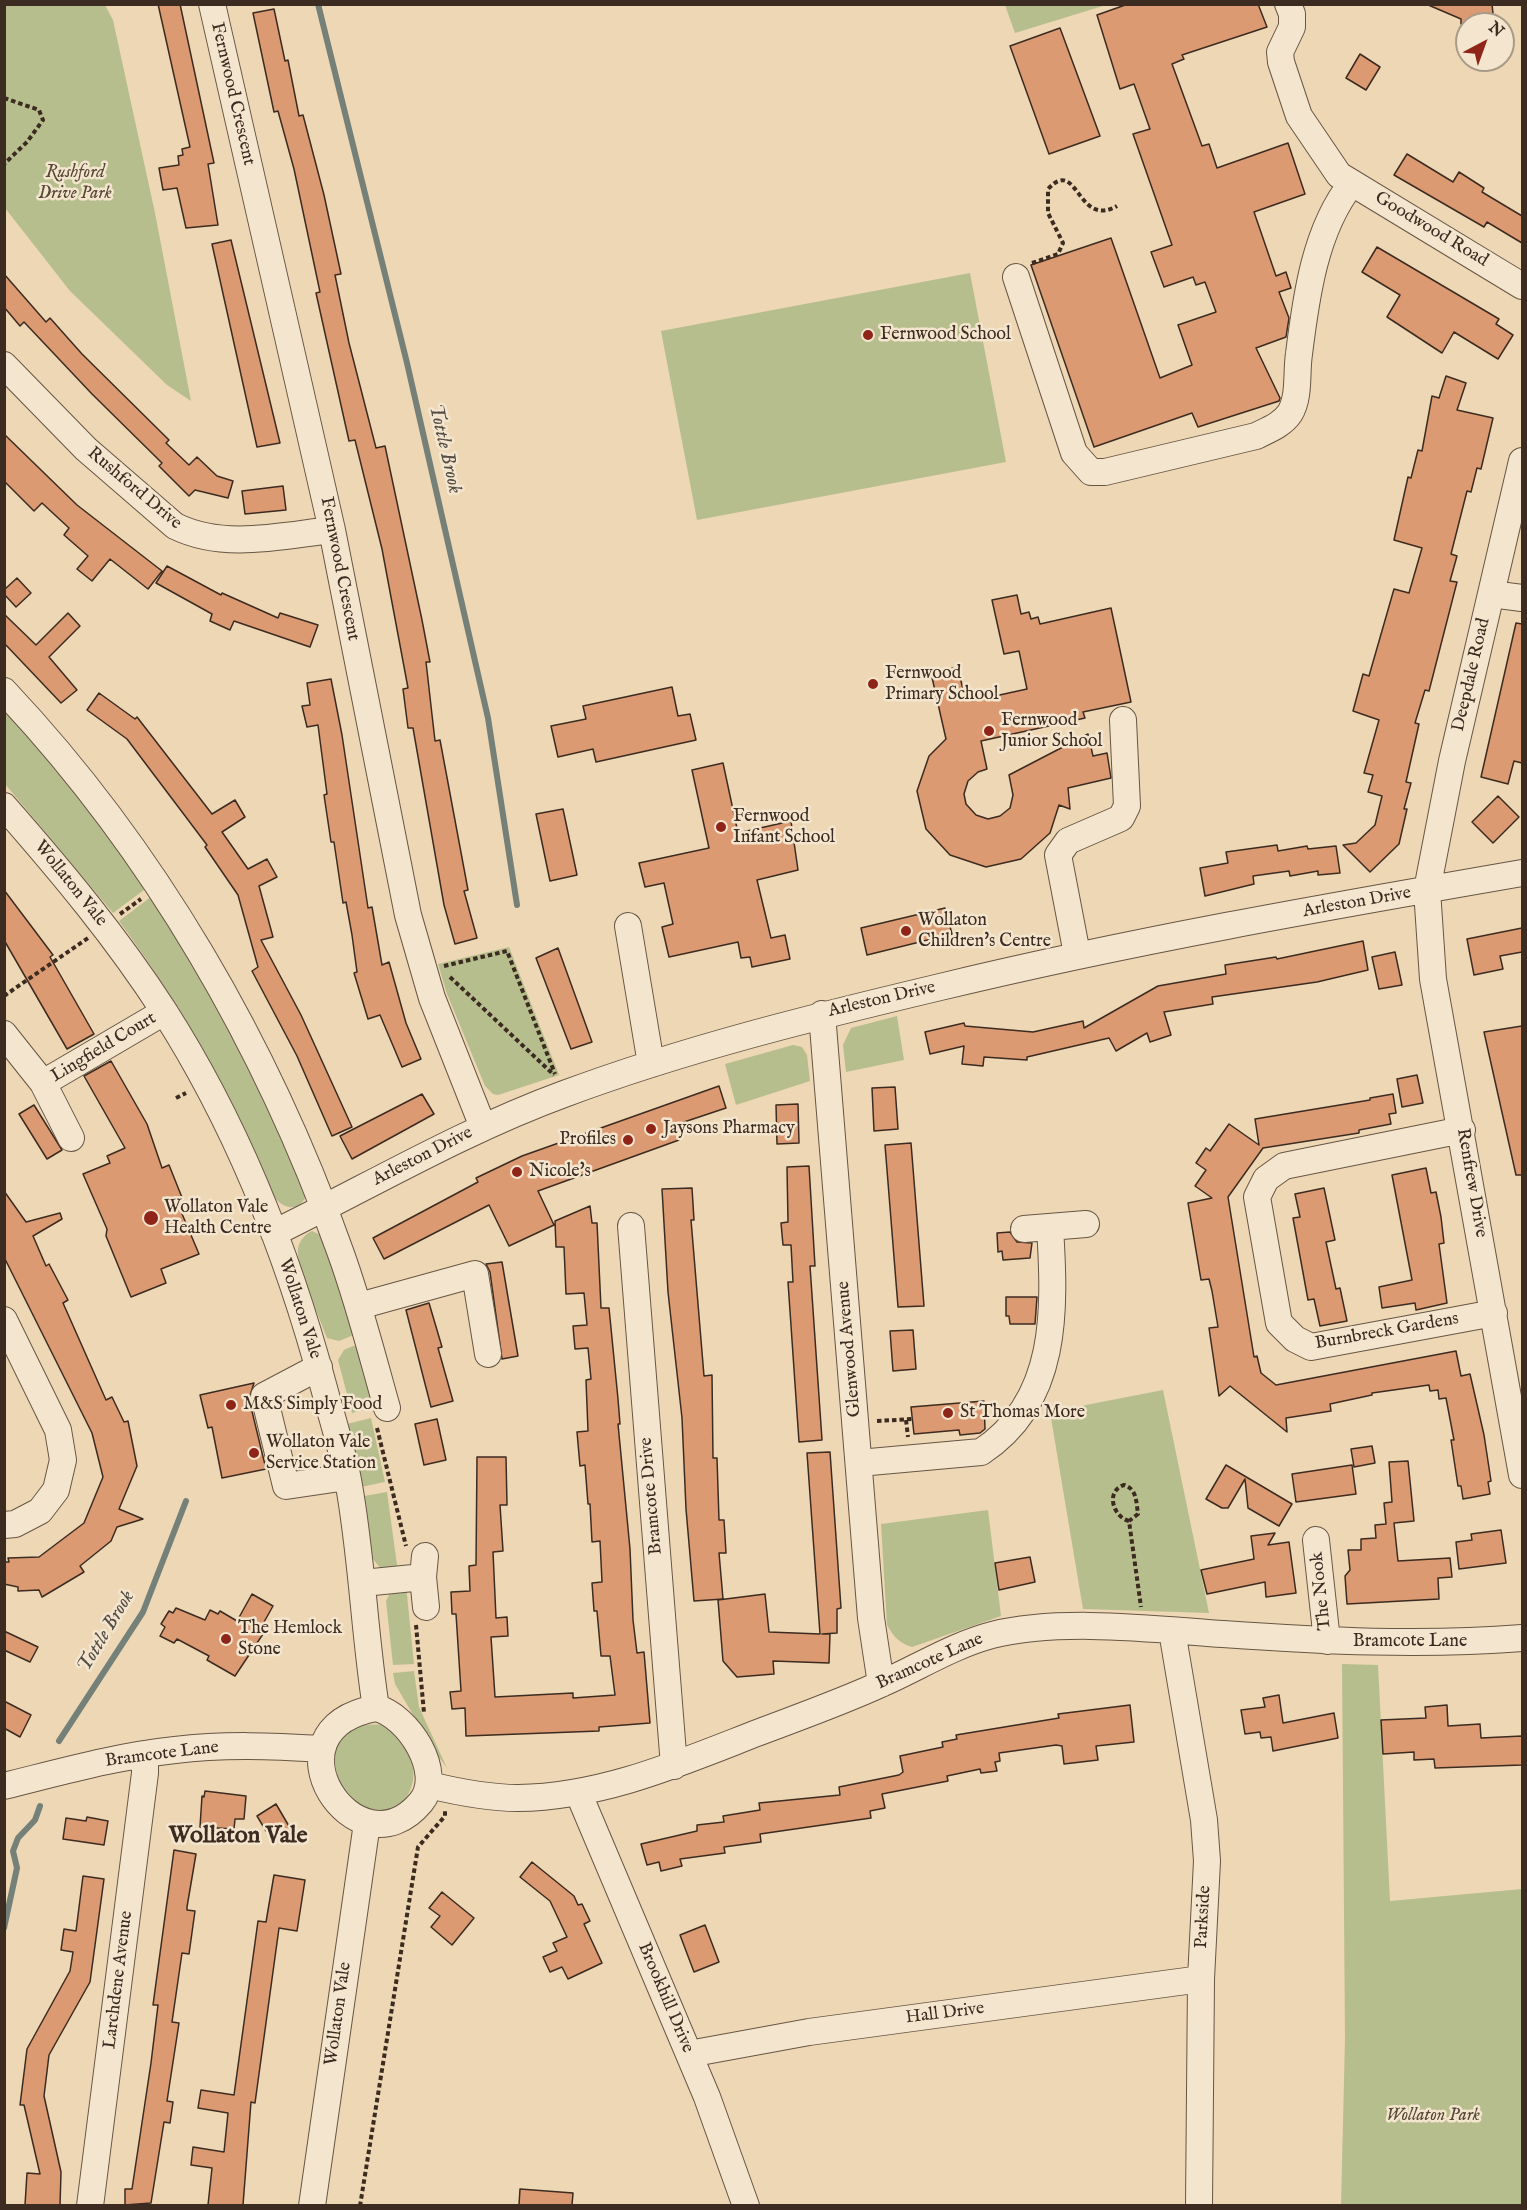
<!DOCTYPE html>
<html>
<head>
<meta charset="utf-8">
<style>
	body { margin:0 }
	#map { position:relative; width:1527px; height:2210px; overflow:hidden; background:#edd7b4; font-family:"IM FELL English",serif }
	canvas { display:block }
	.frame { position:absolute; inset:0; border:6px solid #3c2b20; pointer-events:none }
	.north { position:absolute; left:1455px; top:12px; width:60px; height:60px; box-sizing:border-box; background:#f3e5ce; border:2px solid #aa9b88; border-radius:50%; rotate:41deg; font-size:16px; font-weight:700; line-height:24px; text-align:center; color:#3c2b20 }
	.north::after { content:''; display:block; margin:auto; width:21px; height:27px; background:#8f2418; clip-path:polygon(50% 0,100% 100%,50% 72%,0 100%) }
</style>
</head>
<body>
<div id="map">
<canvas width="1527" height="2210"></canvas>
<div class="frame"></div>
<div class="north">N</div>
</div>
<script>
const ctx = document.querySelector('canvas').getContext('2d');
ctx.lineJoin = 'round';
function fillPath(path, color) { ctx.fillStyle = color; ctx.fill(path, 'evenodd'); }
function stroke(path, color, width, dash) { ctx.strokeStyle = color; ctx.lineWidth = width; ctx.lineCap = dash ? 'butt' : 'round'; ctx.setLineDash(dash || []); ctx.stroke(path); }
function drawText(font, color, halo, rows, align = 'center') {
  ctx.font = font + ' "IM FELL English",serif'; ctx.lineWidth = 5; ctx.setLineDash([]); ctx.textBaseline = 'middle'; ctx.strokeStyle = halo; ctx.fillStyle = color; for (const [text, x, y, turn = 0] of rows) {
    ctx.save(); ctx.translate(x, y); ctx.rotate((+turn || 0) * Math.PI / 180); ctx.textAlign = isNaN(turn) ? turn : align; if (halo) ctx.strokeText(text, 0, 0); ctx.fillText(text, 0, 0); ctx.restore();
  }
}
const green = new Path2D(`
	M5 4 105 5 113 20 155 213 191 401 167 385 70 291 5 208Z
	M1005 5V4L1106 5 1015 33Z
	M970 273 1006 462 697 520 661 331Z
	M4 704 41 746 148 887 113 913 5 784Z
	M152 896 243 1046 307 1196 299 1206C287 1210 280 1204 272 1195 232 1097 182 1006 119 921Z
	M509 947 559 1075 498 1095 493 1094 485 1086 447 994 438 964Z
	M897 1016 904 1060 846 1072 843 1045 851 1028Z
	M793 1045 802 1047 807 1055 810 1081 736 1105 725 1064Z
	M312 1231 323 1236 356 1334 339 1341 327 1338C320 1318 296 1268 298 1249 299 1241 305 1234 312 1231Z
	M353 1346H360L374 1401 371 1408 352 1413 338 1360 344 1350Z
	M1163 1390 1209 1613 1083 1609 1050 1412Z
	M371 1418 385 1482 361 1487 347 1424Z
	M387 1492 398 1572 381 1569 373 1559 364 1496Z
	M988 1510 1001 1616 912 1647C899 1643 894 1637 887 1625L881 1524Z
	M406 1585 414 1664 393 1665 386 1601 390 1593Z
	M1342 1664 1378 1665 1390 1901 1522 1889V2205L1341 2206 1345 2038Z
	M414 1671 419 1707 447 1768 433 1749 395 1684 393 1673Z
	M362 1725C368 1725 375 1724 381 1725 403 1732 419 1764 412 1785 396 1839 324 1800 335 1753 337 1745 339 1738 346 1733 350 1729 357 1727 362 1725Z`);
const stream = new Path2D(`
	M318 4 407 363 488 718 517 905
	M59 1741 143 1612 186 1501
	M4 1928 17 1868 13 1851 18 1838 35 1820 40 1806`);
const building = new Path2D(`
	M158 4H180L214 163 208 164 218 225 186 228 177 188 163 190 159 168 179 165 178 156 183 155 182 149 190 147Z
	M1128 4H1258L1267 27 1182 55 1184 59 1172 64 1202 146 1209 144 1217 168 1288 143 1305 194 1254 212 1276 276 1286 272 1291 288 1279 292 1289 318 1286 337 1256 348 1280 398 1279 401 1198 427 1192 413 1094 447 1031 265 1111 238 1160 378 1192 365 1178 325 1216 312 1205 282 1196 285 1193 277 1164 287 1151 252 1172 245 1133 134 1150 129 1134 84 1120 89 1097 15Z
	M1426 4H1492L1494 24H1461V19Z
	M274 9 285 61 288 60 299 116 303 115 324 195 341 274 335 275 349 343 376 448 385 446 422 620 430 662H426L435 741 440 740 468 890 464 891 477 938 455 944 444 905 413 728H408L403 689 408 688 382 549 355 440 349 441 316 293 320 292 294 169 278 111 274 112 253 13Z
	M1060 28 1100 136 1049 154 1010 46Z
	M1360 54 1380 67 1366 90 1346 78Z
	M1407 154 1453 182 1459 172 1484 188 1482 192 1522 216V243L1487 222 1484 227 1394 175Z
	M231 240 280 443 257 447 212 244Z
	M1377 247 1499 319 1496 324 1513 335 1498 359 1454 332 1442 353 1387 317 1400 295 1362 272Z
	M4 274 46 322 50 318 82 354 169 440 166 443 189 465 197 457 217 476 233 481 228 498 195 490 189 496 159 466 162 463 92 394 24 322 20 326 4 307Z
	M1446 376 1466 383 1457 410 1493 418 1481 469 1477 468 1471 492 1467 491 1451 554 1457 556 1450 581 1457 582 1429 691 1425 690 1415 723 1419 724 1406 782 1411 783 1404 809H1407L1399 844 1370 872 1343 845 1356 843 1375 825 1382 796 1368 792 1373 775 1364 773 1379 720 1353 711 1363 674 1369 676 1394 589 1409 593 1422 548 1394 540 1408 477 1411 478 1418 450 1422 451 1432 396 1439 398Z
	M4 434 77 505 162 571 148 589 110 559 92 581 77 569 88 556 64 535 69 528 42 503 34 511 4 481Z
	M283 486 286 510 245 514 242 491Z
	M167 566 221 595 222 593 278 618 280 613 318 625 310 647 234 621 230 630 210 621 212 614 156 583Z
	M17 578 31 593 16 607 4 594V590Z
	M1017 595 1021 614 1029 612 1031 619 1038 617 1040 624 1111 608 1131 702 1083 712 1085 718 981 741 987 769 978 772 968 781 964 794 966 804 976 815 988 819 1000 816 1010 808 1013 795 1009 775 1088 734 1093 756 1107 753 1111 778 1068 788 1070 809 1059 805 1050 833 1021 859 986 867 950 855 926 829 917 791 929 756 946 739 931 673 958 667 963 690 969 688 972 701 1027 689 1019 651 1004 654 992 600Z
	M68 613 80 626 49 657 77 690 61 703 4 643V614L36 645Z
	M1516 623 1522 624V763L1514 761 1508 784 1481 777Z
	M331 679 342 735 368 908 372 907 382 965 389 962 406 1023 421 1059 402 1067 380 1015 368 1019 354 973 357 972 352 935 346 902 343 903 334 842H331L324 795 327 794 318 725 307 727 302 706 310 705 307 683Z
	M672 687 678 716 690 714 696 740 596 762 593 749 558 757 551 726 586 719 583 706Z
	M99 693 135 719 137 717 212 814 235 800 245 817 222 832 248 869 267 859 277 877 259 886 273 937 261 940 301 1015 352 1127 332 1136 297 1056 252 971 258 967 238 895 205 847 207 845 127 739 87 710Z
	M723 763 738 833 791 821 798 870 757 880 771 938 785 935 790 959 752 967 750 957 741 958 738 942 669 957 662 927 673 924 664 883 645 887 639 863 709 848 692 770Z
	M1498 796 1519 817 1493 843 1472 822Z
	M563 809 577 875 550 881 536 814Z
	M1277 845 1278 851 1307 846 1308 849 1336 846 1340 873 1318 875V871L1290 876 1289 871 1253 876 1254 884 1205 896 1200 868 1228 863 1226 852Z
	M4 890 53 955 50 957 94 1034 67 1049 4 940Z
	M945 908 952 934 867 955 861 928Z
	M1522 928V952L1500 956 1503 969 1474 975 1467 939Z
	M1363 941 1368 970 1317 982 1212 997 1213 1004 1164 1012 1171 1035 1150 1042 1147 1033 1116 1051 1109 1038 1027 1057V1060L984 1057 983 1066 962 1064 964 1046 930 1054 925 1032 964 1023 965 1026 1033 1032 1083 1021 1084 1028 1158 986 1226 974 1225 965 1276 957 1277 959Z
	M558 948 592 1042 571 1049 536 958Z
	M1395 952 1402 985 1379 989 1372 957Z
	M1522 1026V1175H1516L1484 1032Z
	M111 1061 147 1124 162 1168 169 1165 183 1200 177 1202 199 1254 161 1269 166 1283 131 1297 106 1236 107 1229 83 1174 110 1163 107 1156 125 1148 84 1076Z
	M1417 1075 1423 1103 1402 1107 1397 1079Z
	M719 1086 726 1108 675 1125 679 1140 538 1191 554 1225 509 1246 489 1205 384 1259 373 1238 478 1182 476 1178 522 1156Z
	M895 1087 898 1129 874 1131 872 1088Z
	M422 1094 434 1114 352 1159 340 1136Z
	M1393 1094 1396 1113 1389 1114 1391 1124 1359 1130V1133L1263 1148 1228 1197 1254 1357 1257 1356 1261 1373 1276 1385 1456 1351 1461 1376 1470 1374 1484 1435 1491 1481 1488 1482 1490 1494 1463 1499 1461 1486H1458L1451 1440H1454L1446 1398 1439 1399 1438 1390 1430 1391 1429 1385 1372 1393V1395L1330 1404 1331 1411 1286 1418 1287 1432 1230 1386 1219 1396 1209 1328 1218 1327 1212 1291 1209 1279 1201 1280 1188 1203 1212 1198 1195 1186 1206 1170 1196 1163 1206 1148 1210 1151 1229 1124 1259 1145 1255 1119 1370 1100V1098Z
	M798 1104 799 1143 777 1144 776 1105Z
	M34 1105 62 1150 47 1159 19 1114Z
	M911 1143 924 1306 898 1307 885 1145Z
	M809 1166 815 1266H810L822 1440 799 1442 788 1282H793L791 1245H783L781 1223 788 1222 787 1167Z
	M1426 1168 1431 1193 1436 1192 1441 1217 1444 1243 1439 1244 1447 1303 1416 1310 1415 1303 1382 1308 1379 1287 1412 1280 1392 1175Z
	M692 1188 694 1220H691L704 1376 712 1375 713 1458H717L719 1520H724L726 1553H719L723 1599 694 1601 686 1509 682 1418 668 1292 662 1189Z
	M1324 1188 1335 1240 1326 1242 1336 1289 1340 1288 1347 1321 1320 1326 1314 1299 1308 1300 1293 1218 1300 1217 1295 1194Z
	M4 1191 26 1222 60 1213 62 1219 33 1236 46 1266 49 1264 68 1300 63 1303 106 1400 112 1397 124 1422 128 1421 137 1466 119 1509 143 1519 117 1527 111 1541 80 1566 84 1572 42 1597 39 1590 18 1591V1587L4 1584V1562H9L8 1558 39 1557 84 1523 103 1477 92 1433 4 1257Z
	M590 1206 592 1223H597L601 1308H609L618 1399 620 1424H618L630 1549 633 1620 637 1653 644 1652 650 1723 599 1727V1731L466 1736 465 1708 452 1709 450 1692 461 1691 456 1614H452L451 1592 470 1591 469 1566 476 1565 477 1457H506L507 1505H500L503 1551 493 1552 496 1618 507 1617 508 1636 491 1637 495 1697 573 1693V1698L615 1695 610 1656H601L597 1611H594L592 1583 602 1582 600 1541 592 1542 590 1504H588L585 1465 580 1466 577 1432 588 1431 586 1380 591 1379 588 1348 575 1349 573 1326 587 1325 584 1293 566 1294 564 1247H556L555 1221Z
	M1010 1232 1017 1242 1032 1243 1030 1258 1003 1260 1002 1251 998 1252 997 1233Z
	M502 1262 518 1356 502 1359 490 1272 486 1264Z
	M1006 1297H1037L1035 1324H1010L1009 1316H1006Z
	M429 1303 442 1347 438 1348 453 1401 431 1407 406 1310Z
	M913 1330 916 1369 893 1371 890 1331Z
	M254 1383 249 1399 266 1469 222 1478 212 1427 208 1428 200 1395Z
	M984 1401 985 1429 980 1433 960 1435 959 1430 914 1434 911 1407Z
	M437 1419 446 1460 424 1465 415 1424Z
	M1372 1446 1375 1463 1354 1467 1351 1449Z
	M830 1452 841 1608 837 1609V1633L822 1634H830L829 1663 773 1661 774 1674 737 1677 723 1661 718 1600 765 1594 769 1632 820 1634 807 1453Z
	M1408 1461 1414 1521 1394 1523 1398 1561 1450 1558 1452 1577 1438 1578 1439 1599 1347 1604 1345 1576 1350 1570 1348 1550H1361V1539L1376 1538 1375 1525 1386 1524 1384 1503 1392 1502 1389 1462Z
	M1226 1465 1292 1504 1279 1526 1248 1508 1245 1479 1228 1508H1222L1206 1499Z
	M1352 1465 1356 1494 1296 1502 1292 1474Z
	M1501 1530 1506 1563 1459 1569 1456 1542 1472 1540 1471 1534Z
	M1275 1533 1268 1545 1289 1542 1296 1593 1266 1597 1265 1582 1207 1594 1201 1570 1254 1559 1251 1536Z
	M1030 1557 1035 1582 999 1590 995 1563Z
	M252 1594 273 1606 259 1631 263 1634 235 1676 207 1660 209 1656 177 1639 174 1643 160 1636 165 1627 161 1624 169 1611 173 1613 176 1608 205 1620 210 1610 218 1614 220 1611 237 1621Z
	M4 1631 38 1647 30 1662 4 1650Z
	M1279 1695 1283 1723 1334 1713 1338 1738 1273 1751 1271 1737 1261 1738 1260 1732 1245 1734 1241 1710 1265 1707 1263 1698Z
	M4 1701 31 1715 20 1737 4 1728Z
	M1130 1705 1134 1742 1096 1746 1098 1760 1064 1764 1062 1746 1056 1745 999 1753 1000 1761 995 1762 997 1771 981 1773 980 1769 947 1776 948 1781 882 1794 885 1808 870 1811 871 1818 760 1834 761 1842 724 1847 725 1853 680 1859 682 1866 661 1871 659 1862 647 1865 641 1844 697 1831V1825L724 1822 723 1816 760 1810 759 1803 840 1795 839 1787 899 1775 903 1772 900 1756 943 1747 942 1742 957 1739 956 1735 1059 1718 1058 1714Z
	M1447 1705 1448 1726 1480 1724 1481 1738 1522 1736V1765L1435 1768 1434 1759 1414 1760V1752L1383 1754 1381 1720 1426 1718 1425 1707Z
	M205 1791 246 1796 244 1819H235L234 1829 200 1827 202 1796 204 1797Z
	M276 1804 293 1833 266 1831 257 1816Z
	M87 1817 108 1821 104 1845 63 1839 66 1818 86 1821Z
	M174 1850 196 1854 187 1907V1910L195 1911 189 1954 182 1953 172 2022 179 2023 167 2101 173 2102 170 2123 164 2122 151 2203 125 2205V2189H132L151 2063 158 2005H153Z
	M532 1862 574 1896 578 1905 582 1904 590 1921 584 1924 602 1963 568 1979 562 1967 550 1972 543 1957 557 1951 553 1943 567 1937 550 1901 520 1877Z
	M274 1875 305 1880 297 1931 279 1928 255 2103 251 2102 243 2205H208L212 2168 191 2165 193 2147 224 2152 228 2113 198 2108 201 2090 234 2095 258 1921 266 1922Z
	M83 1876 104 1879 90 1982 49 2055 44 2096 61 2172 60 2205H25L27 2173 40 2174 24 2105H20L27 2049 70 1971 73 1952 61 1950 64 1929 76 1931Z
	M442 1892 474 1918 452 1945 431 1927 440 1916 429 1908Z
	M705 1925 719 1962 694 1972 680 1935Z
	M520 2189 573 2193 572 2205H519Z`);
const path = new Path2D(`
	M4 98 39 110 43 120 27 142 4 164
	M1032 263 1058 254 1063 243 1048 213V189C1078 156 1077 229 1117 206
	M120 914 141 899
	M444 966 507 951 555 1074
	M450 977 554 1075
	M4 996 88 938
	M176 1098 186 1093
	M906 1420 908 1437
	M877 1421 912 1419
	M377 1428 406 1546
	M1129 1521C1113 1517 1105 1491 1124 1485 1137 1489 1136 1501 1138 1514L1129 1521 1141 1607
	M416 1625 424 1713
	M360 2206 418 1847 445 1816V1809`);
const minor = new Path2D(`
	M212 4 332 530 408 915 432 998 483 1127
	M1288 4 1292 14V27L1280 52 1281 62 1299 116 1339 175 1522 286
	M1016 277 1074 453 1091 472H1105L1256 436C1268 430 1282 425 1290 413 1300 396 1296 372 1299 354 1306 297 1315 229 1352 183
	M4 365 86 449 175 526C224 550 280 536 332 530
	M1522 461 1452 761 1427 890 1433 979 1522 1475
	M1491 594 1522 598
	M4 691C154 850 267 1046 340 1251 359 1303 372 1355 387 1408
	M4 806C61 871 117 938 164 1011 237 1125 289 1257 324 1388 332 1418 342 1449 348 1480 362 1555 364 1632 376 1708
	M628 926 651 1064
	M1077 954 1058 855 1068 841 1121 818 1127 806 1123 720
	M822 1014 871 1618 881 1684
	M4 1034 43 1083 71 1138
	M43 1083 164 1012
	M1462 1130 1284 1166 1266 1179 1257 1197 1279 1323 1295 1339 1311 1347 1494 1313
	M631 1226 674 1766
	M1024 1229 1086 1224
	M274 1233C370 1186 463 1131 564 1094 685 1049 810 1018 936 988 1130 941 1326 907 1522 873
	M359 1306 475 1274 488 1354
	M4 1320 58 1430 63 1460 56 1490 40 1511 15 1524 4 1525
	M319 1367 264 1396 286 1486 347 1477
	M859 1463 981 1452C1059 1401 1055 1309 1050 1227
	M1316 1540 1327 1641
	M425 1556 423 1577 426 1607
	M363 1583 423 1577
	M1172 1631 1204 1820 1207 1861 1201 1979 1199 2206
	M376 1708C408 1715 445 1773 421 1802 357 1879 258 1730 376 1708Z
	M429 1785C458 1792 488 1798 518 1798 602 1797 680 1763 757 1733 799 1717 842 1702 883 1683 919 1667 954 1645 992 1635 1060 1618 1153 1629 1223 1634 1323 1641 1422 1646 1522 1638
	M4 1786C61 1772 117 1756 175 1750 224 1744 273 1746 322 1749
	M578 1792 707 2097 746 2206
	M689 2054 809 2032 1201 1979
	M90 2206 145 1773V1754
	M312 2206 367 1823`);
const markers = [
	[868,335,6,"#8f2418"],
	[873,684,6,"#8f2418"],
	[989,731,6,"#8f2418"],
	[721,827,6,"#8f2418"],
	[906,931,6,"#8f2418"],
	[651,1129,6,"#8f2418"],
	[628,1140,6,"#8f2418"],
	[517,1172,6,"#8f2418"],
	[151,1218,8,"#8f2418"],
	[231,1405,6,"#8f2418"],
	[948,1413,6,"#8f2418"],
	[254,1453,6,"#8f2418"],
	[226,1639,6,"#8f2418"]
];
const streetNames = [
	["Fernwood Crescent",232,94,77],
	["Goodwood Road",1431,230,31],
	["Rushford Drive",134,489,40],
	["Fernwood Crescent",339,569,79],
	["Deepdale Road",1472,675,-77],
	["Wollaton Vale",70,884,51],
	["Arleston Drive",1357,903,-10],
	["Arleston Drive",882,1000,-13],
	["Lingfield Court",104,1048,-31],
	["Arleston Drive",423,1157,-27],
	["Renfrew Drive",1471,1183,80],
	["Wollaton Vale",299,1309,72],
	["Burnbreck Gardens",1387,1332,-10],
	["Glenwood Avenue",850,1349,-95],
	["Bramcote Drive",652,1496,-95],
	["The Nook",1322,1591,-96],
	["Bramcote Lane",1410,1642],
	["Bramcote Lane",930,1662,-24],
	["Bramcote Lane",162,1755,-7],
	["Parkside",1204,1917,-87],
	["Larchdene Avenue",119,1980,-83],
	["Brookhill Drive",665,1998,67],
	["Wollaton Vale",339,2014,-82],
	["Hall Drive",945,2014,-7]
];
const parkNames = [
	["Rushford",75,173],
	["Drive Park",75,194],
	["Wollaton Park",1433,2116]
];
const poiNames = [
	["Fernwood School",880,335],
	["Fernwood",885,674],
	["Primary School",885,695],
	["Fernwood",1001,721],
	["Junior School",1001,742],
	["Fernwood",733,817],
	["Infant School",733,838],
	["Wollaton",918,921],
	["Children's Centre",918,942],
	["Jaysons Pharmacy",663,1129],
	["Profiles",616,1140,"right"],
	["Nicole's",529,1172],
	["Wollaton Vale",164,1208],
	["Health Centre",164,1229],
	["M&S Simply Food",243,1405],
	["St Thomas More",960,1413],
	["Wollaton Vale",266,1443],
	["Service Station",266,1464],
	["The Hemlock",238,1629],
	["Stone",238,1650]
];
const waterNames = [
	["Tottle Brook",444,449,77],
	["Tottle Brook",107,1632,-59]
];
const districtNames = [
	["Wollaton Vale",238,1837]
];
fillPath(green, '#b7be8e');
stroke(stream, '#748078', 6);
fillPath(building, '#dc9a72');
stroke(building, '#3c2b20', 1.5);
stroke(minor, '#685645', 28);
stroke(path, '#3c2b20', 4, [4.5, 3]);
stroke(minor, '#f3e5ce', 26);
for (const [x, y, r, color] of markers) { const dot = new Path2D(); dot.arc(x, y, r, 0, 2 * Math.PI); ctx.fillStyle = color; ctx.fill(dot); stroke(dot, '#f3e5ce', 2); }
drawText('18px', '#3c2b20', '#f3e5ce', streetNames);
drawText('italic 18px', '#554836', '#f3e5ce', parkNames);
drawText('18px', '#3c2b20', '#f3e5ce', poiNames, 'left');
drawText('italic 20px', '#544e45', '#f3e5ce', waterNames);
drawText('bold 24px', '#3c2b20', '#f3e5ce', districtNames);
</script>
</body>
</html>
